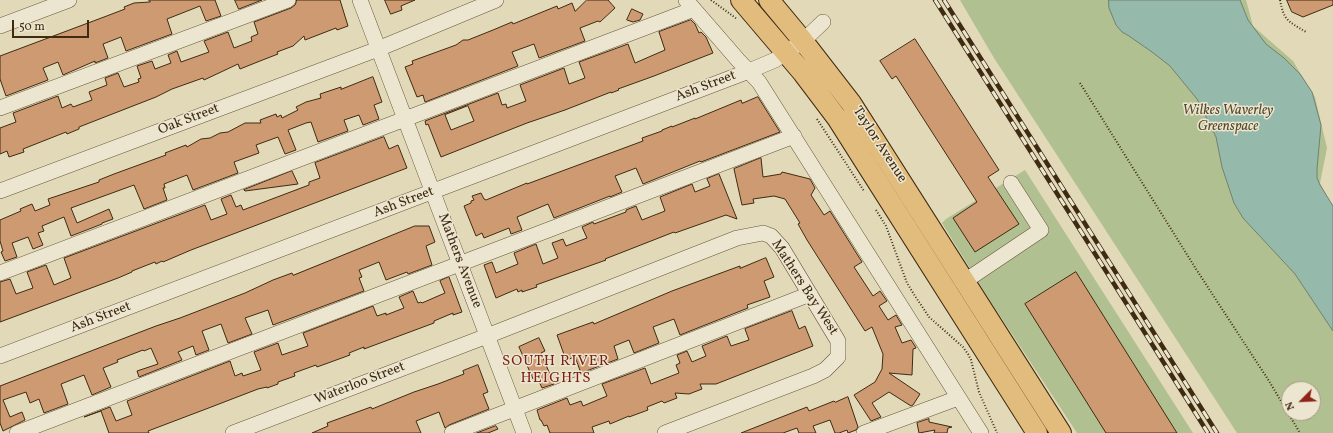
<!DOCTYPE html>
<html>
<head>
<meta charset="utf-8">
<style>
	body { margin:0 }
	#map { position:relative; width:1333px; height:433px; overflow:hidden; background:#e2d9b8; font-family:Vollkorn,serif }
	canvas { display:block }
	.north { position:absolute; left:1281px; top:381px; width:40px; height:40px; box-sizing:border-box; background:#ece6d1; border:1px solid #a79b85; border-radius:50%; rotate:246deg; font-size:11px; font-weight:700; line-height:16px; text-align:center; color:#3f2b12 }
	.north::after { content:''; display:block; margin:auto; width:14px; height:18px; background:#8f2418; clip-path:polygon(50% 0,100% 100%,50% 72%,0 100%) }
	.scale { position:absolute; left:12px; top:20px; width:77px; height:18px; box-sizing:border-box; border:2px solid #3f2b12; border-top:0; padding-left:5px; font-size:12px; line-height:14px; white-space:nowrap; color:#3f2b12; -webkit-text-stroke:3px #ece6d1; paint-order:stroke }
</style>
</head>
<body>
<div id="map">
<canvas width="1333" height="433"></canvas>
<div class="north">N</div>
<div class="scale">50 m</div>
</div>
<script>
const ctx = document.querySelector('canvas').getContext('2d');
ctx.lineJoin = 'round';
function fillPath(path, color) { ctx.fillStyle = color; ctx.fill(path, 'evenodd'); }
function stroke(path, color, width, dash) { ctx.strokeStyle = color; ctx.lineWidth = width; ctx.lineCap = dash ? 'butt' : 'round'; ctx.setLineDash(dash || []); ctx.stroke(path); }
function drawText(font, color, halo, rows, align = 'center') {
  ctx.font = font + ' Vollkorn,serif'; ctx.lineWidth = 3; ctx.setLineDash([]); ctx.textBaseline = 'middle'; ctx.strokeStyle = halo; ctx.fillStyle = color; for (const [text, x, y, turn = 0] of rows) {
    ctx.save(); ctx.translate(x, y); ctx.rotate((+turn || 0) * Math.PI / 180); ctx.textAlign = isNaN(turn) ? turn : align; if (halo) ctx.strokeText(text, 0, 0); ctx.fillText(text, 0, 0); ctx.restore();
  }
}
const green = new Path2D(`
	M960 0H1246L1253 26 1293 61 1315 97 1327 148 1320 183 1333 207V433H1237L994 58ZM1289 389H1313V413H1289Z
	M1025 170 1193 433H1077L987 296 942 223 946 219Z`);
const water = new Path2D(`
	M1109 0H1240L1248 20 1266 44 1284 58 1300 74 1312 92 1321 125 1317 169V178L1320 185 1333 206V331L1295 274 1243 218 1234 203 1222 167 1216 137 1197 99 1170 66 1152 52 1129 36 1122 32 1116 25 1109 8Z`);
const building = new Path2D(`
	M149 0H215L221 16 206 21 200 6 167 19 172 34 126 51 121 37 103 44 108 58 95 63V61L63 75 58 62 43 68 48 80 6 96 0 79V56L104 17 125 9 124 7 134 3 150 2Z
	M235 0H262L239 9Z
	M297 0H340L348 26 337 30 336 28 305 40 304 36 293 46 277 52 278 54 260 61 240 69 238 64 204 80 203 78 172 89 156 97 79 127V129L67 134 66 132 23 149 24 152 9 157 7 151 0 154V128L16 122 13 113 58 96 62 108 71 104 73 107 92 100 89 92 107 85 105 78 118 73 124 87 139 82 138 79 141 78 137 66 152 61 155 69 171 63 168 55 177 51 181 62 209 52 204 41 228 32 234 48 252 41 251 37 258 34 254 22 291 8 295 5Z
	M385 0H415L401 6 402 10 391 14Z
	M587 0H608L615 8 600 22 598 21 580 28 585 41 539 58 534 44 512 52 518 66 425 102 423 95 417 97 405 67 413 64 412 61 456 45 463 40H468L493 30 512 22 513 24 557 6 558 9 572 3 575 11Z
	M1287 0H1333V5L1303 17 1292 12Z
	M632 9 643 14 640 20 633 22 627 20Z
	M691 20 695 24 699 33 701 32 706 37 713 53 654 76 618 89 619 90 611 93V92L565 110 527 123 441 157 428 124 426 125 425 121 498 93 502 105 506 104 507 108 526 101 520 85 564 68 569 84 585 78 579 62 628 44 635 63 665 50 659 32ZM468 106 474 121 451 130 445 115Z
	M915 39 999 170 988 177 1019 224 975 252 953 218 977 202 896 76 892 79 880 61Z
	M373 77 382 102 374 105 379 119 363 125 359 115 344 120 348 131 318 142 311 122 306 123 288 130 296 150 285 154 278 137 256 145 259 153 234 162 238 173 193 190 187 175 164 184 165 188H163L167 200 144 209 134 185 71 208 77 223 109 209 113 219 102 223V224L71 236 64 217 42 226 44 231 38 233 43 245 33 249 28 237 12 243 17 257 5 261 1 252 3 251 0 241V220L21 211 20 209 32 204 35 211 50 205 48 199 99 182V180L114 174 166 155 165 153 186 145 187 147 201 139 210 138 220 133 228 132 245 123H261L260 120 276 114 277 117 281 115 282 118 298 110 296 107 306 102 321 98 320 94 341 87V89Z
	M758 97 780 132 701 162 700 161 643 184 636 168 615 176 622 192 610 197V196L554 218 548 204 517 217 522 230 511 234 509 228 484 238 482 233 476 236 464 206 471 203V201L474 200 472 196 481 193 484 199 486 200 527 183V184L643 141 642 138 662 131V130L672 126V127L695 118V119L741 100 742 103Z
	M384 137 389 149 398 145 407 168 191 250 163 262 162 261 156 264 155 262 132 271V272L118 278 0 322V282L10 279 16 294 33 288 27 272 46 265 54 285 71 278 64 258 205 205 211 220 227 214 221 199 231 195 236 207 241 205 243 210 309 185V182L320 178 315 163Z
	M761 158 763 177 781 174 782 172 810 179 815 188 811 195 824 215 830 211 862 262 854 267 873 296 880 291 887 301 879 306 888 320 896 315 902 325 895 327 902 343 911 340 915 346 916 348 913 349 912 375 889 373 920 394 913 405 911 406 889 392 872 403 881 417 871 421 854 395 875 382 882 369 883 354 872 327 865 331 807 240 798 224 800 223 785 199 774 196 753 199 754 203 742 205 734 169Z
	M292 171 298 184 245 191 244 190Z
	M719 174 737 219 726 215 675 233 674 232 605 259 606 260 536 285 537 287 522 292V290L518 292 517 289 496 298 484 265 492 262 496 273 518 264 514 253 536 244 543 264 558 258 552 243 563 239 566 246 587 238 582 227 593 222 594 224 626 212V210L636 206 642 220 665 211 660 197 692 184 695 192 710 186 707 179Z
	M415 226H429L435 242 426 246 432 265 408 274 407 272 386 280 379 262 359 270 362 277 359 278 364 291 273 325 268 310 245 318 252 334 228 343 221 324 202 331 209 350 196 355 193 346 178 352 182 360 139 377 137 371 158 364 151 348 144 351 143 350 117 360 118 362 103 368 111 387 92 395 84 375 61 384 68 404 44 413 39 399 30 403 26 392 3 400 10 417 22 412 25 420 3 431 0 423V386L156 326 180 318 245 293 273 280 292 273 293 275Z
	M766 258 774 277 764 281 770 297 747 305 748 308 680 335 674 319 653 327 659 343 634 353 629 340 614 346 618 359 581 373 575 357 566 360 557 335 593 322 594 324 672 291 740 266V268Z
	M1076 272 1177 433H1106L1025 304Z
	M449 277 462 312 453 315V313L434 321V323L364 349V347L349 353 350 355 317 367 316 365 294 373 295 376 278 382V384L267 388V387L258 389 206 409 148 431 149 433H109L101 411 84 417 110 407 116 421 132 415 127 401 230 361 235 376 242 373 243 376 261 370 254 352 278 343 282 355 308 346 303 333 373 306 377 316 386 313V315L404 308 399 297 413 291 418 303 421 302 422 303 445 293 440 281Z
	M792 311 799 329 805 326 813 346 716 384H700L702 389 689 394 675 393 677 398 664 403 662 401 647 407 648 410 629 417V416L610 424 609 421 592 427 594 433H550L547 425 544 426 541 420H540L537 410 567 398 570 405 581 401 583 406 607 396 602 384 645 368 651 384 679 373 676 365 680 363 677 355 687 351 692 362 706 356 702 346 727 336 731 346 749 340 745 329Z
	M539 338 545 351 541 353 554 384 542 388 537 377 533 379 519 347Z
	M478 365 488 392 483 394 489 409 449 425 445 428 439 412 416 421 421 433H312L328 426 327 423 371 407 372 409 414 392 438 384 464 374 463 371Z
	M848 397 858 427 856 430 848 433 847 430 839 433H835L830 420 813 426 816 433H799L797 428 783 433H741L807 407 809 411 834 401 835 402Z
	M929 419V422L952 427 948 428 947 433H934L935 430 919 433 917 423Z
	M496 426 498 429 488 433H477Z`);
const path = new Path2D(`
	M711 0 737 19
	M1280 0C1284 21 1288 21 1306 32
	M1080 83 1196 269 1269 381 1300 433
	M817 119 864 191
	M876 210 886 226 907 283 915 296 929 317 963 347 968 354 971 360 979 392 997 433`);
const minor = new Path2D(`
	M360 0 524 433
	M686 0 738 60 759 82 981 433
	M0 26 69 0
	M0 108 288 0
	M0 191 378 49 496 0
	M0 273 694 9
	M965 281 1041 230 1011 183
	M0 356 749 71 775 60 803 41 823 22
	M17 433 794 136
	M233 433 487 336 737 238 763 233 771 236 782 248 838 341V357L825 370 813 376 665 433
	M452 433 810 294
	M864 433 958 398`);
const major = new Path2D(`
	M741 0 803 73 837 118 1037 433
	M769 0 803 41 851 103 1061 433`);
const rail = new Path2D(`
	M935 0 1208 433
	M944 0 1217 433`);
const streetNames = [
	["Ash Street",706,87,-21],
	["Oak Street",189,120,-21],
	["Taylor Avenue",879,145,57],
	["Ash Street",404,203,-21],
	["Mathers Avenue",459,261,69],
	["Mathers Bay West",804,288,57],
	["Ash Street",101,318,-21],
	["Waterloo Street",360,384,-21]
];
const parkNames = [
	["Wilkes Waverley",1228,111],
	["Greenspace",1228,127]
];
const neighbourhoodNames = [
	["SOUTH RIVER",556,362],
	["HEIGHTS",556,379]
];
fillPath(green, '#b1c090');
fillPath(water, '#95baab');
stroke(water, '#73816e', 1);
fillPath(building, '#ce9a71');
stroke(building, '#3f2b12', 1);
stroke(minor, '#68563c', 16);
stroke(major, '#3f2b12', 22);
stroke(path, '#3f2b12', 2, [1, 2]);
stroke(minor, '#ece6d1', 15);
stroke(major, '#e1bc7c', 20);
stroke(rail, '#3f2b12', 4.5);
stroke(rail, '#ece6d1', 3, [9]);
drawText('14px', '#3f2b12', '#ece6d1', streetNames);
drawText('italic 14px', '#56492b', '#ece6d1', parkNames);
ctx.letterSpacing = '1px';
drawText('15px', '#7a1f14', '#ece6d1', neighbourhoodNames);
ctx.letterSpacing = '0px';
</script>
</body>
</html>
